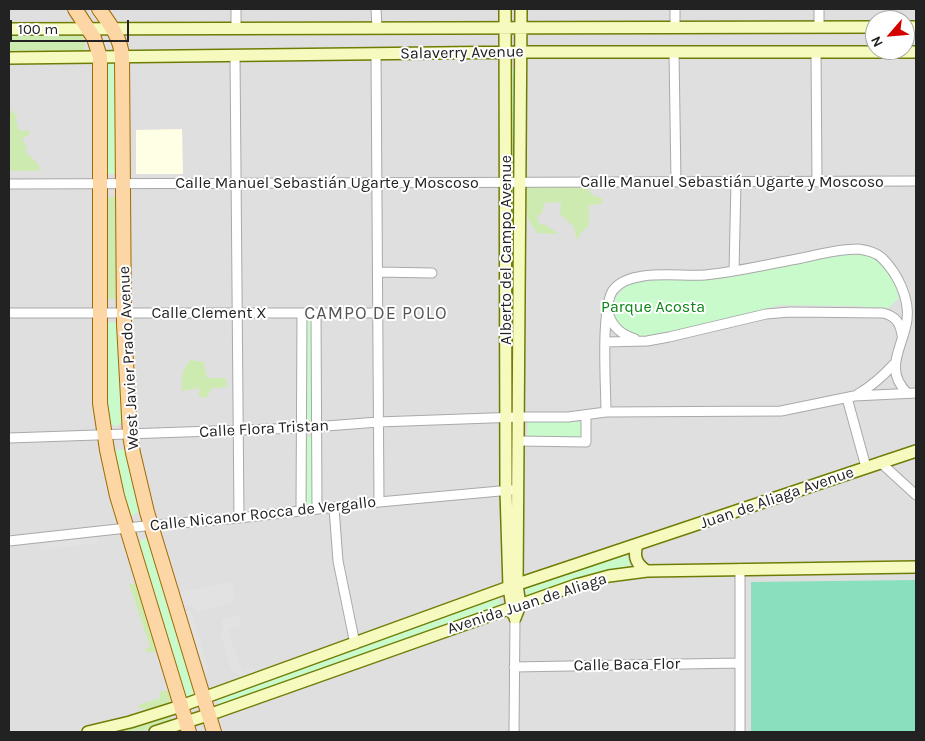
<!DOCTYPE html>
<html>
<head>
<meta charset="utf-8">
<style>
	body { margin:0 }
	#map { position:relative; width:925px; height:741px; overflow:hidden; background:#f2efe9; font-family:Karla,sans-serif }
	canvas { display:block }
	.frame { position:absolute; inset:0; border:10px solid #222; pointer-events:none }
	.north { position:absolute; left:865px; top:10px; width:50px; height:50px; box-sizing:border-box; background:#fff; border:1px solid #a7a7a7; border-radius:50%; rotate:243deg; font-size:14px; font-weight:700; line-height:20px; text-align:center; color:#222 }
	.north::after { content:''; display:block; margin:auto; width:18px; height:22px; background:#d40000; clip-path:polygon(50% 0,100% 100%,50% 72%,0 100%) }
	.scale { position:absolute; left:10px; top:20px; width:119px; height:22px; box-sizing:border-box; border:2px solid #222; border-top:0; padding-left:6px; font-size:15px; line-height:18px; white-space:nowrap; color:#222; -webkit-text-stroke:4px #fff; paint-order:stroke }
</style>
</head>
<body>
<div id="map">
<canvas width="925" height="741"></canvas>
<div class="frame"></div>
<div class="north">N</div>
<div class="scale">100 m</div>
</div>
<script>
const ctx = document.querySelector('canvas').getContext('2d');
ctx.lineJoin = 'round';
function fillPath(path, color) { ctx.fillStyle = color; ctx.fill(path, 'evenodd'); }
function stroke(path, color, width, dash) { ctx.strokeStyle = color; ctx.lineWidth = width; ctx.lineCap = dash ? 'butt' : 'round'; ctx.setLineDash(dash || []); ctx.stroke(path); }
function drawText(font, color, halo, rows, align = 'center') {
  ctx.font = font + ' Karla,sans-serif'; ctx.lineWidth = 4; ctx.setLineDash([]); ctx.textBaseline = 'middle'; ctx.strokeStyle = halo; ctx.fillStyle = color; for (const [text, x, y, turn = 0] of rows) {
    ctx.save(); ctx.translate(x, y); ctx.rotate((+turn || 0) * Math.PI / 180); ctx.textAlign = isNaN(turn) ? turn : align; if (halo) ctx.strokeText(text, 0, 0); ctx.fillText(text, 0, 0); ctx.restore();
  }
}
const residential = new Path2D(`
	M9 9H916V732H9ZM875 20H905V50H875Z`);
const education = new Path2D(`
	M182 129 183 174H136V130Z`);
const grass = new Path2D(`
	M9 32 84 33 85 54 9 53Z
	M9 108 18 117 15 120 18 124 17 127 20 131 28 130 30 134 22 139 27 148 25 151 39 165V171H9Z
	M525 186 587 187 592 195 602 198V204L589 205V225L580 234 579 239 576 238 574 227 560 214 561 202 544 203 542 213 537 216 539 224 546 225 559 234 537 233 528 219Z
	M106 197H118L119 299H107Z
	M191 360 204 362 207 378H226L227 387 212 388 206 398 198 396 200 388 182 391C182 377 181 369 191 360Z
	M129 584H138L158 651 147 653 145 649 150 647Z
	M169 690 171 697 168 706 146 711 145 708 140 709 138 705 160 698V692Z
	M169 714 172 723 137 732H105Z`);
const park = new Path2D(`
	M102 63H119L116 174H106Z
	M509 69H517L518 173H508Z
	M508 189H519L517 408H511Z
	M856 253C864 254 873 255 879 260 890 269 898 286 898 299L887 309 856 306 781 305 688 328 647 336 632 335 621 329 613 315 614 300 623 289 631 284 664 278 704 280 720 279 826 258Z
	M314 313 316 420H301L302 314Z
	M120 322 124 422 115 426 106 422 104 323Z
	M528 421 581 422V439L527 438Z
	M317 436V505L301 508V437Z
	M118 449 126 450 141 511 128 517 112 456Z
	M150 537 203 698 186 705 137 547C139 540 143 539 150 537Z
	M625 553 630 562 627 573 528 602 525 583Z
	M498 594 502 609 220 707 217 698Z`);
const pitch = new Path2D(`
	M916 580V732H751V582Z`);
const parking = new Path2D(`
	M97 536V543L41 550 40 543Z
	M232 582 235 601 196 613 194 607 182 604 180 592Z
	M184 610 191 611 209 671 205 675Z
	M239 615 242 626 228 630 242 672 254 668 258 677 248 680 231 670 220 632 224 630 221 620Z`);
const street = new Path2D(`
	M236 9V28
	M376 9 377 28
	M675 9V27
	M819 9V27
	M674 52 676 182
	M816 52 817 182
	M376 54 379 502
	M235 56 239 518
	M9 184 916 181
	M734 271 736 182
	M378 272 432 273
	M9 313H378
	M316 313 317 509
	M608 313C613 328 621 334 635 339
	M605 342 647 341 669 337 766 314 790 312 883 313C895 316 900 322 902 335
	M858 394C872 386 883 376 894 364
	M847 398 866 467
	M606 412C606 388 600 304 614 289 632 268 679 277 705 275 737 272 770 264 802 258 820 254 839 249 858 249 866 250 876 252 882 258 897 273 910 298 907 320 903 348 883 368 907 393
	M9 438 301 428 378 422 519 417H568L606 412 781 411 854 396 916 393
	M519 441 586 442V416
	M880 462 916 495
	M334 508 338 561 355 644
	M301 511 302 313
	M9 541 145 526 239 518 379 502 511 490
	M740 569V732
	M514 667 739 663
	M514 732 515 618`);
const secondary = new Path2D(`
	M505 9 506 491 509 587 513 614
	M905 27H916
	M9 29 875 27
	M9 58 521 52H916
	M637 545C633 557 637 565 647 571
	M515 618 520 605 517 585 521 9
	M88 732 130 722 181 706 509 587 916 451
	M155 732 217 712 576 585 609 576 647 571 916 567`);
const primary = new Path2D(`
	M75 9 94 38 100 57V403L107 450 117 496 189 732
	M99 9C110 24 121 38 122 57L124 324 130 435 133 453 147 512 214 732`);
const streetNames = [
	["Salaverry Avenue",462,53,-1],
	["Calle Manuel Sebastián Ugarte y Moscoso",732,182],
	["Calle Manuel Sebastián Ugarte y Moscoso",327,183],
	["Alberto del Campo Avenue",506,250,-90],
	["Calle Clement X",209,313],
	["West Javier Prado Avenue",129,358,-93],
	["Calle Flora Tristan",264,429,-3],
	["Juan de Aliaga Avenue",777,498,-19],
	["Calle Nicanor Rocca de Vergallo",263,514,-6],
	["Avenida Juan de Aliaga",527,604,-18],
	["Calle Baca Flor",627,665,-1]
];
const parkNames = [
	["Parque Acosta",653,307]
];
const neighbourhoodNames = [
	["CAMPO DE POLO",376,314]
];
fillPath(residential, '#e0dfdf');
fillPath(education, '#ffffe5');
fillPath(grass, '#cdebb0');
fillPath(park, '#c8facc');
fillPath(pitch, '#88e0be');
fillPath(parking, '#e2e2e2');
stroke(street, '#a9a9a9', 11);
stroke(secondary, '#707d05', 14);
stroke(primary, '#a06b00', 16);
stroke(street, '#fff', 9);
stroke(secondary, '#f7fabf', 11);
stroke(primary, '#fcd6a4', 14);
drawText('16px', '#222', '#fff', streetNames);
drawText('16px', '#0c8416', '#fff', parkNames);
ctx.letterSpacing = '1px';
drawText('18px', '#555', '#fff', neighbourhoodNames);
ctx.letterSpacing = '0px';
</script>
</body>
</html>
